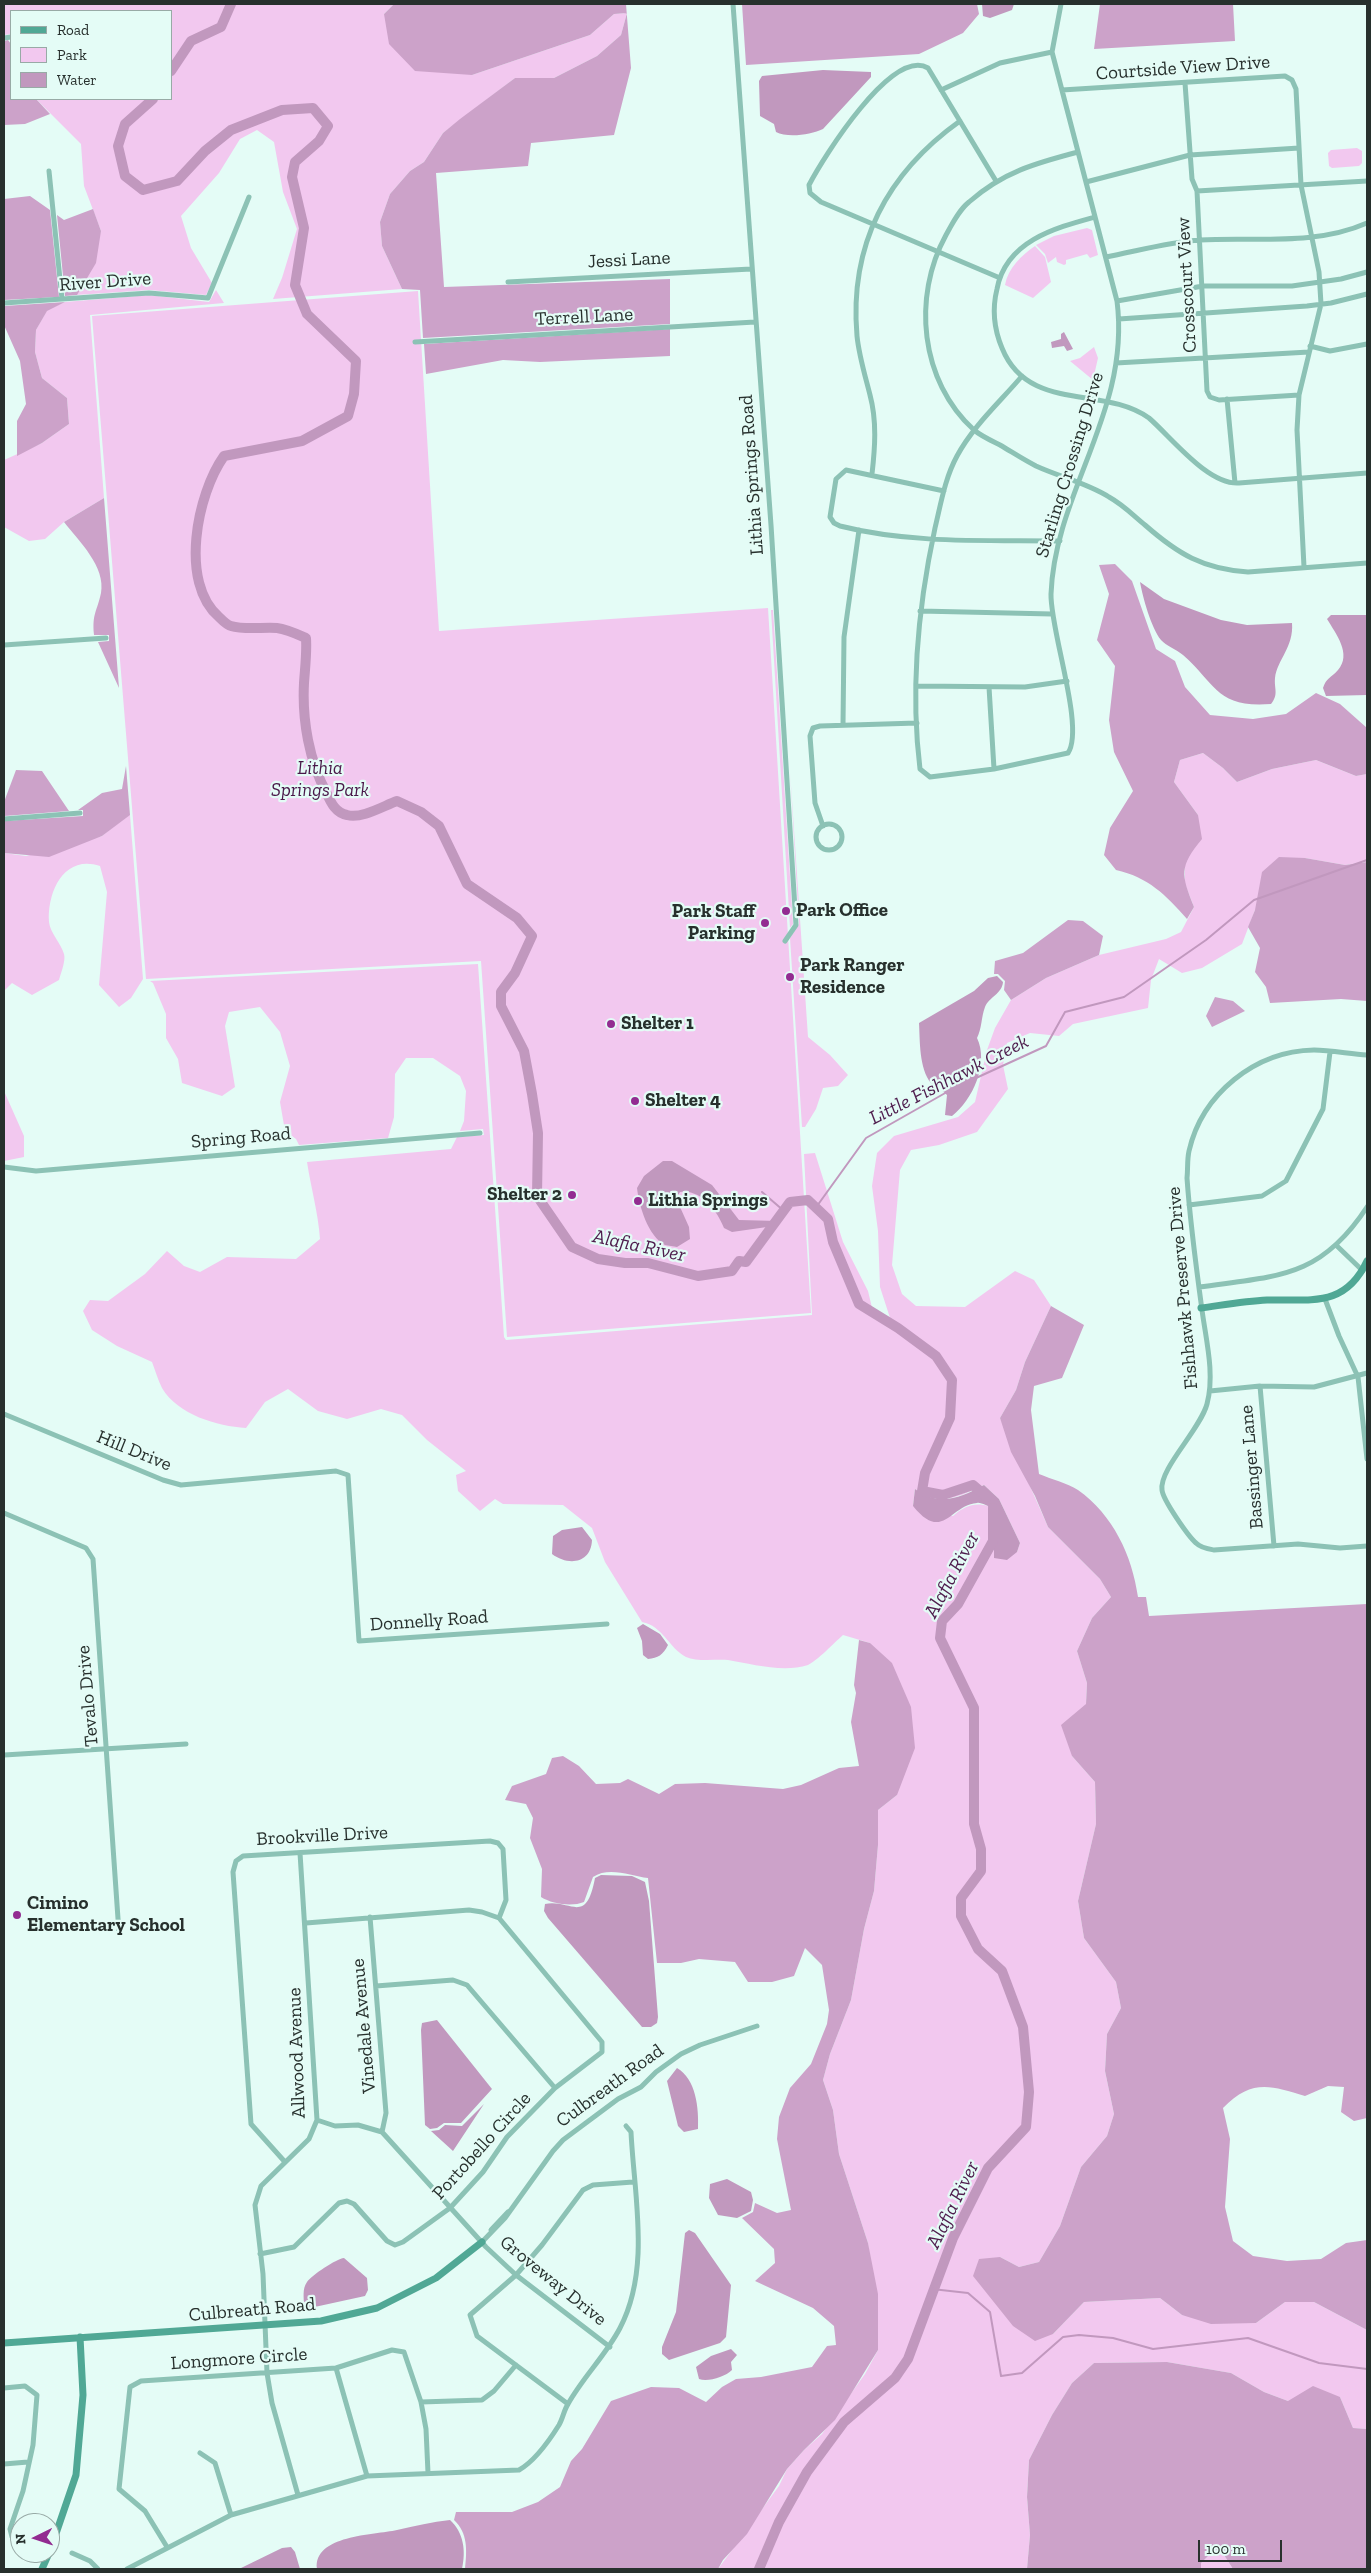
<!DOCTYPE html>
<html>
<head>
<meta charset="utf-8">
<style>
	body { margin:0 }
	#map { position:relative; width:1371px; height:2573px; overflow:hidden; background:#e4fcf6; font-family:"Zilla Slab",serif }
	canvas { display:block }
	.frame { position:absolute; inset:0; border:5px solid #27302d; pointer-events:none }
	.legend { position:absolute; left:10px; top:10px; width:162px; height:90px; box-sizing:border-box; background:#e4fcf6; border:1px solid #98aaa6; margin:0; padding:6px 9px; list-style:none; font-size:15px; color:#27302d }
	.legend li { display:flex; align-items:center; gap:10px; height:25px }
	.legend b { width:25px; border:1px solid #98aaa6 }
	.north { position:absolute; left:10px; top:2513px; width:50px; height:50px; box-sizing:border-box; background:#e4fcf6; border:1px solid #98aaa6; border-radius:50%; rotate:266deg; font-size:14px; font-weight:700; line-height:20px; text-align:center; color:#27302d }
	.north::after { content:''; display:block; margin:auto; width:18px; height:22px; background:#922c91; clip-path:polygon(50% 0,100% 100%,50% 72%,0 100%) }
	.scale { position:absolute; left:1198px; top:2540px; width:84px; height:22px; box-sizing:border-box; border:2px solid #27302d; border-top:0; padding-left:6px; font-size:15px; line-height:18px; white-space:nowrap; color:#27302d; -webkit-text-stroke:4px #e4fcf6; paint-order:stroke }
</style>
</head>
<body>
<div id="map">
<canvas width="1371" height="2573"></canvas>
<div class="frame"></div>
<ul class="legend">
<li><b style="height:6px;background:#50a895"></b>Road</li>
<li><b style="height:14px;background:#f2c8ef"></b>Park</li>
<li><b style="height:14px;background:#c198be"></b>Water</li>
</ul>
<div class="north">N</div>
<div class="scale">100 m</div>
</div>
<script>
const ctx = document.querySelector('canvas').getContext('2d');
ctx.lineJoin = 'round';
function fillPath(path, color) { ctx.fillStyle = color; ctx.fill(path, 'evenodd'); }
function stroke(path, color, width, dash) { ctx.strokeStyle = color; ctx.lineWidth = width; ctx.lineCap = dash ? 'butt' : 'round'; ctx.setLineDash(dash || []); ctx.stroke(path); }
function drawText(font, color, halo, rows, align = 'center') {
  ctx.font = font + ' "Zilla Slab",serif'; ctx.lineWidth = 4.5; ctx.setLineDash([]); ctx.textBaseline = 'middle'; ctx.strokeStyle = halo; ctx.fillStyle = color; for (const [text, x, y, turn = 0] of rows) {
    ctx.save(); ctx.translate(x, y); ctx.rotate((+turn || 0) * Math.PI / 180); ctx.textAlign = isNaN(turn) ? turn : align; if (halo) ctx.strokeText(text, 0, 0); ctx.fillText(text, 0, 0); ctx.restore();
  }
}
const green = new Path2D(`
	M4 4H394L384 14 472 75 590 35 614 14 627 13 621 35 597 56 554 78H515L443 133 424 162 410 171 390 194 380 222 382 246 402 289 273 299 282 278 297 229 283 192 274 142 257 130 240 139 219 173 181 216 191 248 212 283 206 295 149 290 76 295 101 231 84 186 81 144 36 99H171V11H11V34L4 35Z
	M1357 148 1362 151V163L1359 166 1332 168 1329 166 1328 153 1331 150Z
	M1087 228 1092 230 1098 255 1090 258 1087 254 1066 260V264L1064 265 1057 262 1056 257 1048 263 1045 254 1036 245 1054 236Z
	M1035 246 1045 257 1051 282 1033 298 1005 285C1008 268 1022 255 1035 246Z
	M216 290 224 303 90 315 104 498 64 522 45 539 29 541 4 527V460L42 443 69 424 67 398 42 378 35 352 36 330 47 310 65 302 149 295 209 302Z
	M418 291 439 631 768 608 811 1313 507 1337 481 961 146 979 92 316Z
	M1094 347 1098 358 1093 380 1070 361 1080 358Z
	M771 610H773L793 924 790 928Z
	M1203 753 1223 768 1237 782 1272 769 1316 760 1356 776 1367 774V862L1345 865 1305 858 1255 910 1242 944 1202 968 1182 973 1159 959 1151 980 1148 1008 1073 1024 1059 1036 1030 1033 1007 1043 1003 1065 1008 1089 977 1132 939 1145 911 1150 900 1170 892 1265 902 1294 916 1306 965 1307 1015 1271 1034 1280 1051 1306 1025 1362 1016 1390 1000 1418 1048 1527 1100 1579 1111 1597 1092 1618 1077 1651 1087 1683 1086 1704 1072 1756 1095 1782 1096 1824 1078 1901 1084 1938 1116 1982 1121 2008 1107 2034 1105 2071 1114 2114 1107 2136 1081 2167 1060 2226 1039 2262 1019 2267 1000 2257 1053 2334 1084 2302 1160 2298 1182 2315 1256 2323 1285 2302H1314L1367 2330V2429L1353 2428 1340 2397 1288 2401 1264 2392 1231 2373 1167 2362 1094 2363 1072 2383 1052 2415 1029 2460 1027 2497 1030 2535 1027 2569H718L779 2486 787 2469 804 2450 822 2434 865 2374 878 2350 868 2243 839 2154 833 2110 823 2080 830 2054 851 2000 864 1929 874 1891 878 1845V1810L897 1795 870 1643 843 1635C835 1642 817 1661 808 1665 783 1673 752 1664 728 1660 716 1659 697 1662 686 1657 668 1647 663 1626 642 1622L605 1562 592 1528 563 1505 503 1504 495 1499 480 1511 458 1491 456 1475 466 1471 427 1440 402 1415 381 1409 347 1419 318 1411 288 1389 265 1402 246 1428C217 1426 178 1415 162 1388 158 1380 155 1370 152 1362L117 1346 92 1330 83 1311 90 1300 108 1301 145 1274 167 1251 184 1266 200 1272 227 1257 296 1259 320 1239C318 1212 311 1188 307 1162L451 1149 457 1137 484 1135 483 1129 460 1131 464 1121 466 1091 460 1076 433 1058H406L395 1074 394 1117 388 1138 299 1145 296 1139 285 1131 280 1102 290 1066 280 1032 260 1007 229 1012 225 1026 235 1087 222 1096 182 1083 178 1059 166 1038V1014L153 983 150 981 478 964 504 1337 506 1340 812 1315 804 1154 815 1153 843 1242 868 1291 875 1320 891 1321 880 1287 878 1231 872 1186 877 1153 894 1136 958 1117 975 1102 987 1050 995 1028 1011 1000 1046 978 1099 955 1166 939 1181 932 1194 907 1185 884V859L1198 815 1174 782 1180 760ZM984 1485 999 1499 1020 1543 1017 1552 995 1539 994 1522 988 1506C975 1502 964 1506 953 1516L913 1506 915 1489C940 1507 959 1497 984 1485Z
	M790 771 808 1037 830 1055 848 1075 838 1086 823 1088 816 1109 805 1127H802L790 938 799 924Z
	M127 815H130L143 979 131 998 119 1007 99 985 107 892 100 866C64 854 47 892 49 922 50 933 61 943 64 954 66 960 61 973 59 980L32 995 12 983 4 991V853L26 856 79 843 102 836Z
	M4 1091 24 1136V1157L4 1161Z
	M1215 2549 1224 2555 1233 2569H1201V2563Z`);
const forest = new Path2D(`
	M394 4H626L631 68 614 135 531 143 528 166 436 173 444 287 670 279V324L423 338 420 290 402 289 382 246 380 222 390 194 410 171 424 162 443 133 460 119 515 78H554L597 56 621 35 627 13 614 14 590 35 472 75 415 71 389 44 384 14Z
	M742 4H977L979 14 963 33 919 54 746 65Z
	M1100 4H1233L1235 41 1094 49Z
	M8 40 11 44V99H36L50 114 25 124 4 125V41Z
	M30 196 50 210 59 297 4 300V199Z
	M93 209 101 231 96 263 77 295 65 296 57 215 64 220Z
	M65 302 47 311 36 330 35 352 42 378 67 398 69 424 42 443 17 456V421L26 404 20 361 4 325V306Z
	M670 329V356L540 362 503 360 426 374 424 344Z
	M104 498 119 688 98 642 109 641V635H94C92 613 97 612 101 593 106 567 79 541 64 522Z
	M1115 564 1132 581 1156 649 1175 661 1185 687 1210 715 1253 719 1286 714 1316 693 1340 704 1367 728V774L1356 776 1316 760 1272 769 1237 782 1223 768 1203 753 1180 760 1174 782 1198 815 1202 839C1179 867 1181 874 1194 907L1187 919C1166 895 1148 877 1116 870L1104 855 1110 828 1133 791 1114 752 1109 720 1115 666 1097 640 1109 594 1099 565Z
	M126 766 130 815 102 836 49 857 4 853V821L83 816V810H78L102 793 122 789Z
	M16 770 42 771 69 811 4 816V802Z
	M1279 857 1305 858 1345 865 1367 862V1001L1341 999 1270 1003 1266 987 1255 972 1260 948 1248 927 1255 910 1262 872Z
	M1068 920 1083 921 1103 936 1099 955 1046 978 1011 1000 1004 990 1005 981 998 974H994L995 961 1023 953Z
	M1215 997 1233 1001 1245 1011 1212 1027 1206 1016Z
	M1051 1306 1084 1325 1062 1378 1034 1386 1031 1410 1039 1474C1051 1479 1067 1483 1078 1490 1113 1515 1132 1555 1138 1597H1146L1149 1616 1367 1604V2118L1354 2121 1341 2112 1344 2087 1328 2086 1305 2096C1270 2085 1251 2079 1223 2108L1230 2139 1225 2207 1233 2241 1253 2256 1287 2261 1321 2259 1346 2243 1367 2240V2330L1314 2302H1285L1256 2323 1211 2324 1182 2315 1160 2298 1084 2302 1053 2334 1035 2341 1013 2326 973 2276 979 2259 1000 2257 1019 2267 1039 2262 1060 2226 1081 2167 1107 2136 1114 2114 1105 2071 1107 2034 1121 2008 1116 1982 1084 1938 1078 1901 1096 1824 1095 1782 1072 1756 1061 1725 1086 1704 1087 1683 1077 1651 1092 1618 1111 1597 1100 1579 1048 1527 1035 1496 1011 1452 1000 1418 1016 1390 1025 1362Z
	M859 1640 870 1643 892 1663 911 1707 915 1748 897 1795 878 1810V1845L874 1891 864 1929 851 2000 830 2054 823 2080 833 2110 839 2154 868 2243 878 2294V2350L835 2420 804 2450 787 2469 747 2534 723 2560 718 2569H465C467 2550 468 2533 454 2520L456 2512H512L538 2502 560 2487 571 2461 582 2449 611 2401 651 2387 679 2388 706 2402 722 2387 736 2379 761 2377 812 2367 827 2346 836 2345 834 2326 813 2308 755 2281 775 2263 774 2249 742 2218 753 2212 755 2203 777 2213 791 2210 777 2139 779 2117 790 2088 811 2064 827 2024 829 2010 822 1965 805 1948 794 1976 772 1982H748L735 1962 699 1959 681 1963H657L648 1878C631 1876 609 1866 593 1877L584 1902C572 1907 552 1904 541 1897L542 1869 530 1838 533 1818 526 1804 505 1800 512 1786 546 1774 552 1758 563 1756 579 1766 596 1784 620 1783 628 1779 659 1794 675 1784 705 1783 783 1789 801 1785 839 1768 859 1766 851 1722 856 1693 854 1685Z
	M1167 2362 1231 2373 1264 2392 1288 2401 1313 2386 1340 2397 1353 2428 1367 2429V2569H1233L1224 2555 1215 2549 1201 2563V2569H1027L1030 2535 1027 2497 1029 2460 1052 2415 1072 2383 1094 2363Z`);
const water = new Path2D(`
	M982 4H1014L1012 10 990 18 983 16Z
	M823 70 871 72V77L823 129C811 135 787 138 776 132L774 124 760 116 759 81 762 76Z
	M1064 332 1073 349 1067 351 1064 346 1052 348 1051 342 1061 339V334Z
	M1140 582 1164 599 1221 620 1247 625 1292 623C1294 647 1277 660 1275 678 1274 689 1279 694 1271 704 1216 708 1217 685 1183 655 1176 649 1166 646 1161 640 1151 627 1143 598 1140 582Z
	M1331 615H1367V695L1326 696 1323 688C1326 678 1331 678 1338 670 1352 654 1336 634 1327 619Z
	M997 976 1003 982C1002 994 989 997 985 1007 981 1018 982 1028 977 1038 989 1063 973 1100 952 1116L945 1115 947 1095C942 1090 935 1087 931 1083 919 1069 920 1040 919 1023L974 991 988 978Z
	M663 1161H672L712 1185 739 1220 778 1221 774 1226 732 1232 724 1228C717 1210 701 1189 680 1192L676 1198 689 1227 690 1239 677 1247C674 1246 668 1246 665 1245 648 1236 639 1206 637 1188L644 1176Z
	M984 1485 999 1499 1020 1543 1017 1552 1007 1560 994 1558V1523L988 1506C985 1505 980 1502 977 1503 950 1505 943 1543 913 1506L915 1489C939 1507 960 1498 984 1485Z
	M582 1527 592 1540C591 1564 568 1566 552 1554L553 1536 562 1530Z
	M643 1624 660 1634 668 1645C663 1655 658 1658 648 1659L643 1655 642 1641 637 1628Z
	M601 1875 632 1876 645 1882 649 1901 658 2017 657 2023 651 2027H642L548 1918 544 1911 545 1904C571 1899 586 1926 595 1878Z
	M437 2020 492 2089 461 2123H444L437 2128 430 2129 425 2125 421 2030 422 2023Z
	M677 2068C696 2079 699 2108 698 2129L684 2132 678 2126 667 2081Z
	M484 2104 453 2151 431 2131 439 2130 445 2125 462 2126Z
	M727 2179 751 2192 753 2200 751 2211 737 2218 718 2215 709 2198 710 2184Z
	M689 2230 695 2233 731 2285 726 2337 720 2343 669 2360 662 2354V2347L676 2312 685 2233Z
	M344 2258 367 2278 368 2290 365 2296 310 2308 304 2306C304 2298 302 2289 307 2282 312 2275 336 2259 344 2258Z
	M731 2349 737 2355 731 2362 732 2370C725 2377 708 2382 699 2379L696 2367 711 2356Z
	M450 2520C464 2533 466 2551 462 2569H317C313 2535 374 2535 397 2530 415 2526 432 2522 450 2520Z
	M291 2547 295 2552 300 2569H239L282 2548Z`);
const stream = new Path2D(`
	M976 1078 1046 1046 1065 1012 1124 997 1206 940 1254 900 1367 860
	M762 1192 784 1211
	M817 1206 866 1138 947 1092
	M932 2289 968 2293 990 2312 1001 2376 1022 2373 1063 2337 1079 2335 1113 2338 1153 2349 1248 2338 1319 2363 1367 2369`);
const river = new Path2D(`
	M171 71 191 41 221 27 231 4
	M153 99 125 124 118 146 125 176 143 190 177 181 205 151 231 130 282 110 313 108 328 126 319 141 295 162 292 177 304 228 295 285 307 314 356 361 354 394 348 416 302 441 224 456C197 494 179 583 219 617 222 620 227 625 231 626 244 630 263 627 277 628 286 629 297 634 306 638 307 653 305 668 304 683 302 720 309 761 327 794 331 803 336 813 347 815 362 819 383 806 397 801L421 812 439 826 467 884 517 918 532 936 515 973 501 992V1006L524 1051 532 1094 538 1133 537 1196 572 1247 598 1259 625 1263H648L698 1276 732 1271 739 1261 746 1262 790 1202 808 1200 828 1219 833 1242 859 1304 898 1328 936 1356 952 1380 950 1418 925 1473 922 1491 943 1495 973 1485 987 1497
	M759 2569 779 2522 807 2472 844 2422 895 2378 908 2359 953 2238 988 2168 1026 2127 1029 2092 1023 2027 1002 1971 978 1949 961 1916V1898L981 1871V1849L974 1824V1708L940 1638 942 1621 958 1604 993 1541V1508`);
const street = new Path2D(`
	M733 4 771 525 796 925 785 941
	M4 38 11 37
	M1185 83 1192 179 1197 191 1207 391 1210 397 1219 400 1299 395
	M941 90 1000 63 1052 52
	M1062 90 1285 76 1292 80 1296 89 1301 185 1319 272 1321 304 1299 395 1297 430 1304 567
	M1078 152C1036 163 1003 172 969 202 959 210 952 224 946 235 912 297 920 381 974 430 981 436 992 441 1000 445 1012 452 1024 460 1036 466 1060 477 1087 483 1109 497 1122 504 1133 515 1145 525 1178 554 1203 569 1248 572L1367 563
	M49 171 62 299
	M996 181 928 68C892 47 823 158 809 185L810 193 821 202 1000 278
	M1086 182 1190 155 1299 148
	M1197 191 1367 181
	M1095 217C1055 228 1006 241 997 289 992 309 994 329 1002 348 1028 413 1103 385 1149 418 1172 438 1208 485 1239 483L1367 473
	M1106 257C1137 251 1169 242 1200 240 1256 237 1315 246 1367 223
	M508 282 751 269
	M1117 301 1203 286H1292L1341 279 1367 272
	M4 303 149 293 208 298 249 197
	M1119 319 1307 306 1331 303 1367 294
	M415 342 755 322
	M1310 346 1330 351 1367 344
	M1116 363 1309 352
	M1022 376C1000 402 973 426 957 456 945 478 941 503 935 528 918 607 910 688 920 769L930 777 994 769 1068 753C1085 728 1050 630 1051 594 1055 491 1131 411 1117 301L1052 52 1061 4
	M1227 399 1235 483
	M872 474C875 448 877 421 870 395 865 375 859 356 857 336 849 245 887 173 960 121
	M944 491 846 470 836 479 830 517 834 523 840 526C911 544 987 540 1060 541
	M920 611 1052 614
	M4 645 106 638
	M916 686 1025 687 1067 681
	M989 687 994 769
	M843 725 844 637 859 530
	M4 819 80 813
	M816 837a13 13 0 1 1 26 0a13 13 0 1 1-26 0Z
	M823 826 815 803 810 736 813 728 820 726 917 723
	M1367 1055C1350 1054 1331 1050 1314 1050 1255 1051 1202 1094 1189 1151 1187 1160 1188 1169 1187 1178 1190 1222 1196 1266 1202 1310 1206 1340 1215 1374 1207 1404 1200 1430 1159 1469 1162 1490 1163 1500 1188 1536 1196 1543 1201 1548 1208 1549 1214 1550L1298 1544 1340 1548 1367 1546
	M4 1167 36 1171 480 1133
	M1189 1205 1262 1196 1286 1181 1323 1109 1330 1052
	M1337 1246 1363 1271
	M1199 1287C1277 1276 1320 1279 1367 1207
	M1325 1299 1339 1336 1358 1377 1367 1459
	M1260 1386 1274 1546
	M1210 1391 1260 1386 1314 1387 1367 1373
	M4 1414 163 1480 181 1485 336 1471 348 1475 359 1641 607 1624
	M4 1513 86 1548 93 1559 119 1933
	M4 1755 186 1744
	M370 1917 386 2113 382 2132
	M376 1986 453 1980 467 1985 555 2088
	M317 2120 335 2126 358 2125 382 2132 486 2247 516 2275 610 2347
	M285 2162 251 2124 233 1872 236 1861 243 1856 490 1841 498 1843 503 1849 506 1900 499 1918
	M491 2230 508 2212
	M482 2242 505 2218 553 2151 563 2140 618 2099 641 2087 656 2072 681 2054 700 2045 757 2026
	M260 2254 294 2247 339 2203 347 2201 354 2204 387 2241 395 2245 403 2242 450 2208 483 2172 507 2137 555 2088 602 2052V2042L499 1918 482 1912 469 1910 306 1923
	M336 2368 367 2476
	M4 2388 25 2386 37 2395 33 2445 23 2491 10 2529 12 2537
	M421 2402 482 2400 494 2391 516 2365
	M568 2404 477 2336 470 2315 516 2275 542 2245 583 2190 593 2185 633 2182
	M200 2453 215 2463 231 2515
	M4 2464 28 2462
	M298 2495 272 2403 267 2373 263 2274 255 2205 261 2186 309 2139 317 2120 300 1853
	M167 2547 145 2511 119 2489 130 2387 141 2381 336 2368 392 2350 404 2352 421 2402 426 2429 428 2473
	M72 2553 90 2561 98 2569
	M127 2569 231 2515 367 2476 519 2470C535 2461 549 2441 559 2425 563 2418 564 2410 568 2404 583 2377 606 2355 620 2328 651 2269 634 2195 631 2132L626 2126`);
const secondary = new Path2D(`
	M1201 1308C1223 1305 1245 1301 1267 1300 1311 1299 1345 1308 1367 1261
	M4 2343 321 2321 377 2308 436 2278 482 2242
	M50 2551 76 2475 83 2395 80 2337
	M42 2569 49 2553`);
const markers = [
	[786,911,5,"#922c91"],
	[765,923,5,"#922c91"],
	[790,977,5,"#922c91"],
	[611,1024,5,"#922c91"],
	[635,1101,5,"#922c91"],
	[572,1195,5,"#922c91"],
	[638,1201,5,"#922c91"],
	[17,1915,5,"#922c91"]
];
const streetNames = [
	["Courtside View Drive",1183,68,-4],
	["Jessi Lane",629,260,-3],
	["River Drive",105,282,-4],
	["Crosscourt View",1187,285,-93],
	["Terrell Lane",584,317,-3],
	["Starling Crossing Drive",1070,465,-73],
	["Lithia Springs Road",752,475,-94],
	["Spring Road",241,1138,-5],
	["Fishhawk Preserve Drive",1183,1288,-95],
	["Hill Drive",134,1451,22],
	["Bassinger Lane",1252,1467,-95],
	["Donnelly Road",429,1621,-4],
	["Tevalo Drive",88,1696,-95],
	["Brookville Drive",322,1836,-3],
	["Vinedale Avenue",364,2026,-95],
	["Allwood Avenue",297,2053,-92],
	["Culbreath Road",610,2086,-36],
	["Portobello Circle",482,2146,-48],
	["Groveway Drive",553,2281,39],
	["Culbreath Road",252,2310,-5],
	["Longmore Circle",239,2359,-4]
];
const parkNames = [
	["Lithia",320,769],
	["Springs Park",320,791]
];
const poiNames = [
	["Park Office",796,911],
	["Park Staff",755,912,"right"],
	["Parking",755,934,"right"],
	["Park Ranger",800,966],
	["Residence",800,988],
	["Shelter 1",621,1024],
	["Shelter 4",645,1101],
	["Shelter 2",562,1195,"right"],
	["Lithia Springs",648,1201],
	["Cimino",27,1904],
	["Elementary School",27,1926]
];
const waterNames = [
	["Little Fishhawk Creek",949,1080,-27],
	["Alafia River",639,1246,12],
	["Alafia River",952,1575,-62],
	["Alafia River",953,2205,-64]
];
fillPath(green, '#f2c8ef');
fillPath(forest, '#cca2c9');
fillPath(water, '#c198be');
stroke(stream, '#c198be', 2);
stroke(river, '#c198be', 10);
stroke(street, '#8cc2b5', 5);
stroke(secondary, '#50a895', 7);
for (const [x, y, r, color] of markers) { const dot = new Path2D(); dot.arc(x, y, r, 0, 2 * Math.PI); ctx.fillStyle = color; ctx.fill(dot); stroke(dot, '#e4fcf6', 2); }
drawText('19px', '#27302d', '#e4fcf6', streetNames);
drawText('italic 19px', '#491749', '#e4fcf6', parkNames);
drawText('bold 19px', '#27302d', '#e4fcf6', poiNames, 'left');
drawText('italic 20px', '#4e1c4d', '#e4fcf6', waterNames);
</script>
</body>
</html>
